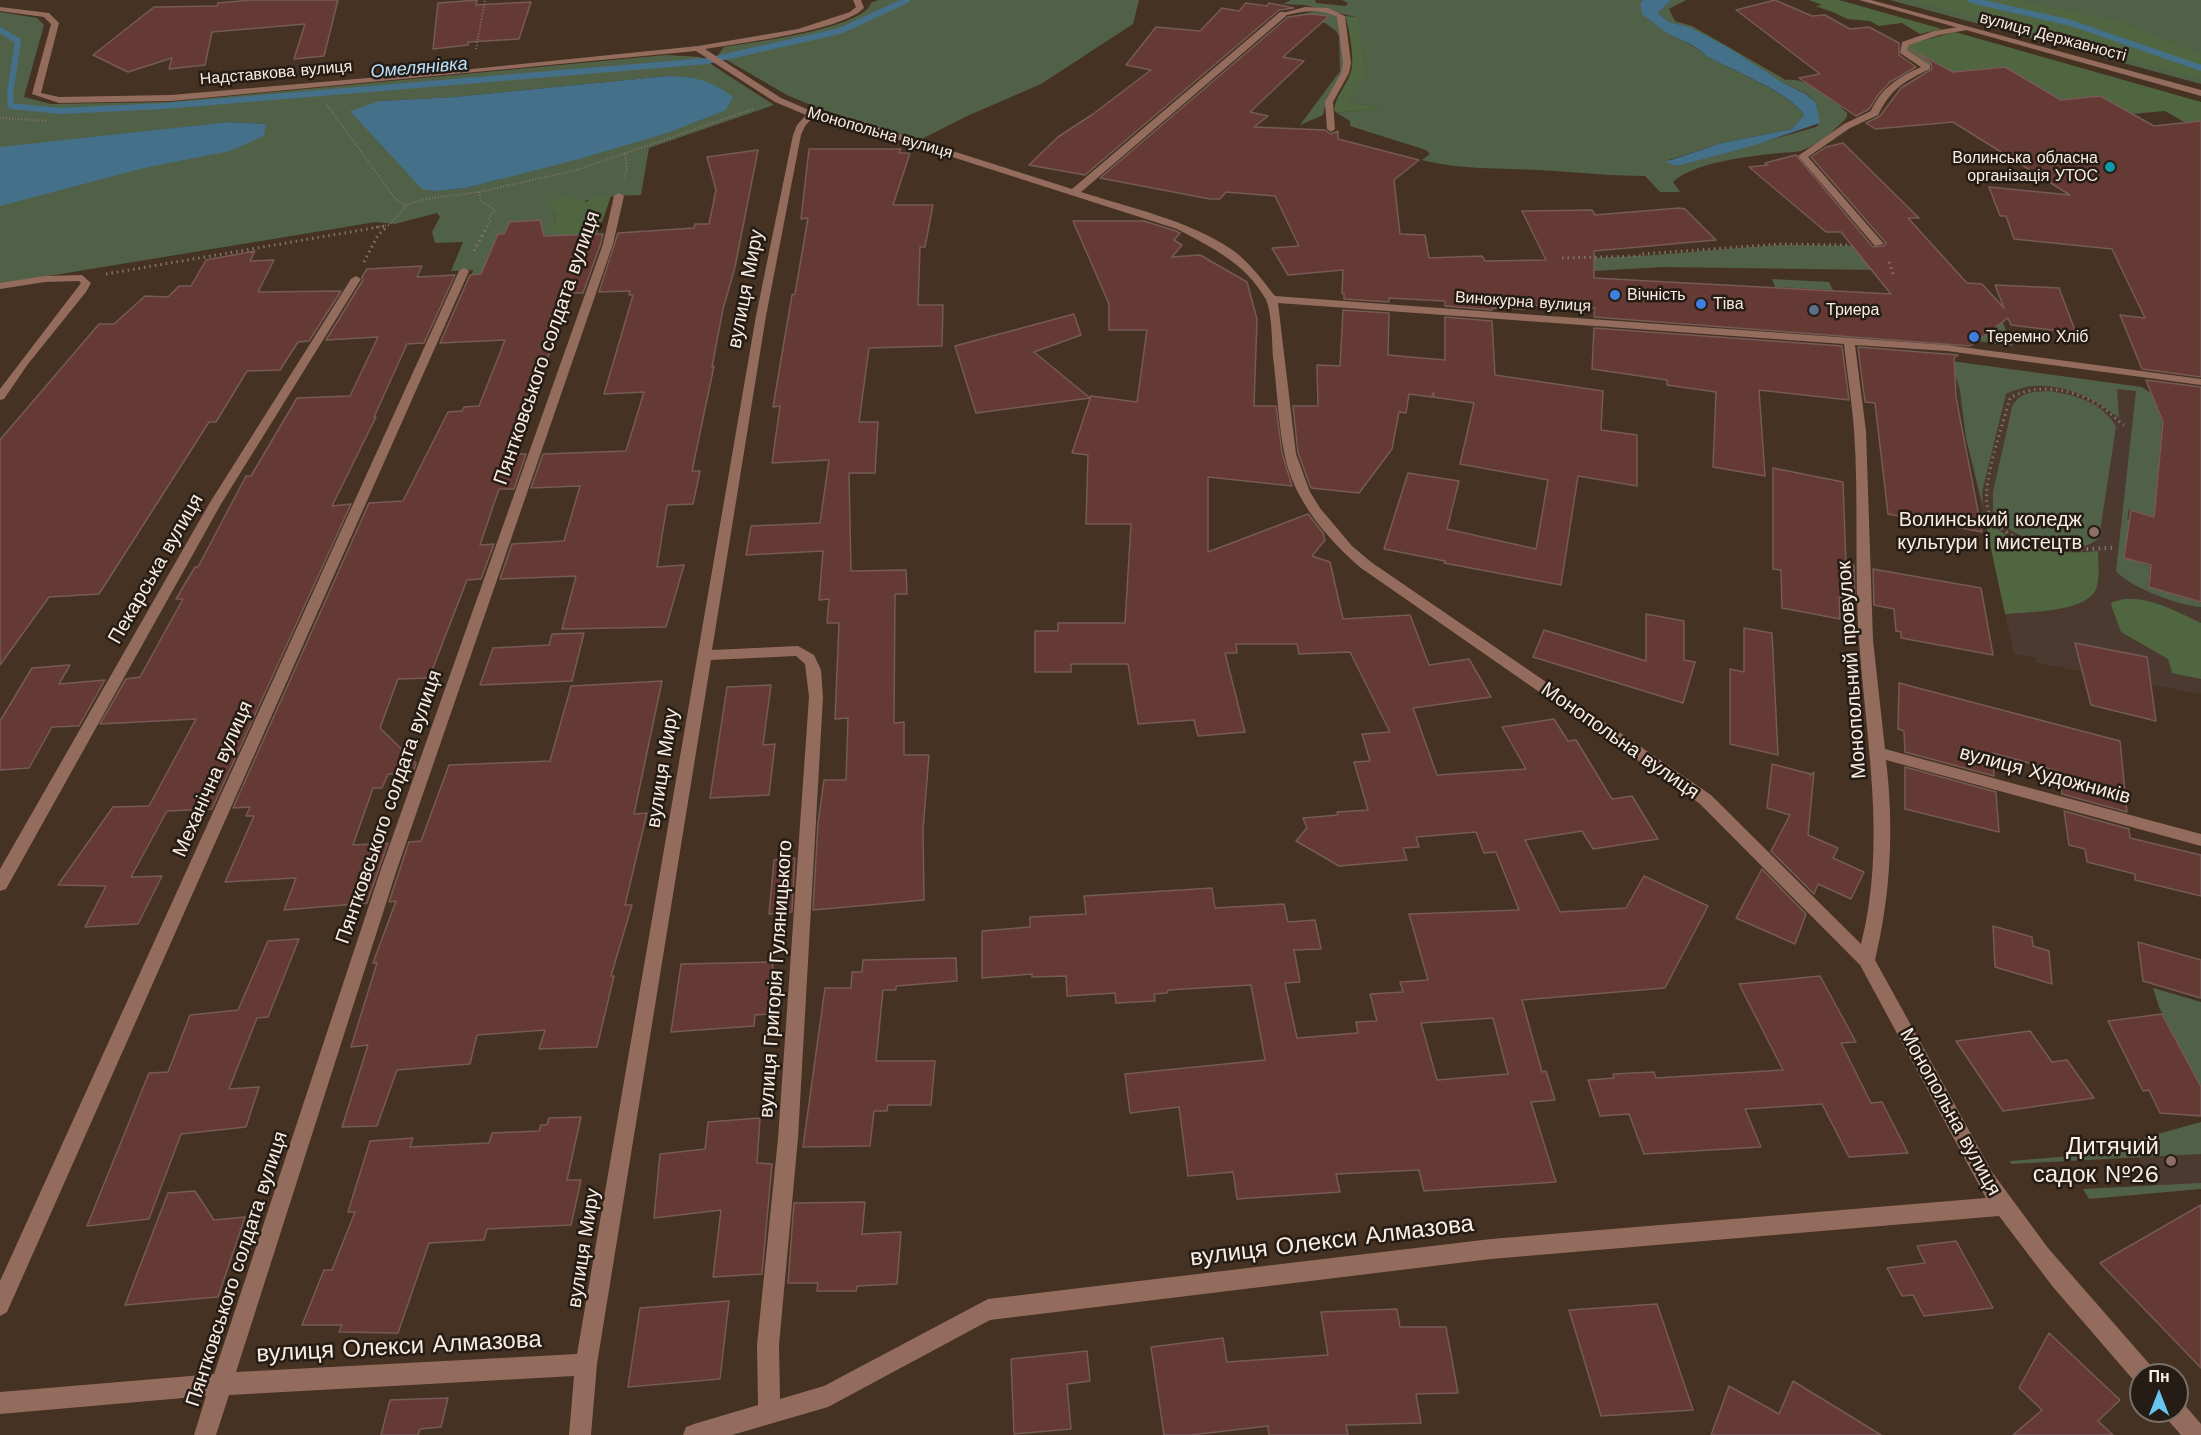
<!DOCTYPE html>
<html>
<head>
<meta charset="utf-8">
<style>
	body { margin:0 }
	#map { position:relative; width:2201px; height:1435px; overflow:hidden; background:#453222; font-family:"Work Sans",sans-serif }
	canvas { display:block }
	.north { position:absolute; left:2129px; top:1363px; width:60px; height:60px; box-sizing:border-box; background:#251c15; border:2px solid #7a6f67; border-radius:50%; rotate:0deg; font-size:16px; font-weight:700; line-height:24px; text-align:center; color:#f9ece2 }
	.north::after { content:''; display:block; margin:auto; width:21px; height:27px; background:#68c4f0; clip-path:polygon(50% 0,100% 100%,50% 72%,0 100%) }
</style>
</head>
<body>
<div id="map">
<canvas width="2201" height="1435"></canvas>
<div class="north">Пн</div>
</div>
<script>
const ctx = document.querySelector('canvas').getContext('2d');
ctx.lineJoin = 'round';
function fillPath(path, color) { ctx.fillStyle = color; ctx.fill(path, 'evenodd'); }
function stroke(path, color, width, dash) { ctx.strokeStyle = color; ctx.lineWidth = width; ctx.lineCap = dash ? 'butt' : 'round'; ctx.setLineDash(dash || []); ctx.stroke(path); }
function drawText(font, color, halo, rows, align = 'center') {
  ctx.font = font + ' "Work Sans",sans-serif'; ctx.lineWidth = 5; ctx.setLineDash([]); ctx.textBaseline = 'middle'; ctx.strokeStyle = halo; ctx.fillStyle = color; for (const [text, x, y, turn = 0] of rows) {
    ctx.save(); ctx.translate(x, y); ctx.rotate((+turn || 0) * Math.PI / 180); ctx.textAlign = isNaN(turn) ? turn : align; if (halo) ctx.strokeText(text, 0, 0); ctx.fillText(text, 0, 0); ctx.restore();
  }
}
const education = new Path2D(`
	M1954 372 2142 387 2151 393 2201 400V694L2037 663 2036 658 2014 654 1966 438Z
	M2201 1122V1189L2159 1192 2129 1142Z`);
const green = new Path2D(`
	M878 0H1139L1133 24 1041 84 965 117 920 140 823 110 787 95 718 55 724 47C751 43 864 28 871 3Z
	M1291 0H1315L1316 3 1346 6 1348 3 1342 0H1643L1640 4C1648 16 1657 27 1670 34 1682 41 1696 46 1706 56 1730 69 1790 93 1804 115L1792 129 1722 143 1669 160 1678 166 1816 127 1819 124 1816 103 1807 94 1783 83 1689 27 1669 22 1658 13 1671 0H1686L1669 9 1675 21 1692 26 1786 80C1808 77 1832 98 1847 113V117C1834 131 1821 143 1803 150 1796 153 1787 152 1780 153 1752 156 1693 162 1673 182L1680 192H1660L1645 176C1609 176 1575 172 1538 170 1499 168 1461 170 1422 160L1430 154 1426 150 1350 126V121L1337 113 1381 107 1348 103V96L1364 61 1356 17 1304 5 1283 4Z
	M1890 0H2201V84Z
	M1317 11 1326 12 1338 17C1340 34 1346 54 1342 70 1338 86 1326 98 1323 115L1300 125 1340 71 1339 36 1336 31 1325 23 1288 17Z
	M0 12 37 18 44 25 24 97 51 104 168 102 666 55 700 57 774 105 649 148 641 195C606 196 587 198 554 211L556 223 552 239 470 283 473 270 451 271 463 242 435 243 432 232 440 217 437 213 395 224 376 222 0 284V161L266 124 229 122 12 147 0 156ZM668 76 501 179 466 188 435 191 380 101 454 97Z
	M1781 245 1873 246 1878 252 1877 270 1662 267 1577 272 1584 312 1573 291 1567 258C1639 259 1709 249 1781 245Z
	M1772 279 1829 282 1833 290 1775 287Z
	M1990 322 2003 323 2013 346 1978 341 1983 337 1971 332Z
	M1951 361 2142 387 2151 393 2162 422 2154 516 2129 509 2127 519 2153 527 2151 553 2125 547 2124 558 2150 566 2148 587 2201 603V607C2178 605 2131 588 2116 571L2136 391 2117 389 2119 418C2089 393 2044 374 2006 394L1982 492 1983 507 1966 438 1960 390Z
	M2049 391C2075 395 2103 402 2116 427L2099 538C2074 562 2011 539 1993 514V492L2012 407C2020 391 2033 392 2049 391Z
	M2153 988 2201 1002V1087L2159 1007Z
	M2201 1122V1154L2011 1164 2010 1161 2134 1151 2129 1142Z
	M2201 1183V1189L2089 1199 2083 1189Z`);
const forest = new Path2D(`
	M1809 0H1839L1942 29 1920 34 1902 23 1879 26 1870 21 1847 19 1833 12 1815 6 1822 5Z
	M1910 0H2015L2121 22 2201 54V79Z
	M1345 16 1357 17 1364 61V77L1348 96V103L1383 107 1337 113 1334 110C1336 95 1347 85 1351 72 1355 61 1349 26 1345 16Z
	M1955 32 2201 102V126L2186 123 2165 111 2132 114 2100 96 2063 100 2106 138 1928 64 1907 50V46L1913 43Z
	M565 195 586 202 595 197 611 196 602 222H590L586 229 598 230 597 235 554 236 549 227 556 222 554 211 549 208 551 200Z
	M1983 511C2004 549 2059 556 2098 551 2098 562 2101 583 2094 593 2080 612 2028 612 2005 614Z
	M2124 599C2151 597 2177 612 2201 623V679L2172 673 2168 659 2121 632 2111 605 2112 602Z`);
const water = new Path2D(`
	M1643 0H1671L1658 13 1669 22 1689 27 1724 45 1783 83 1806 94 1816 103 1820 123 1755 145 1678 166 1665 162 1722 143 1792 129 1804 115C1791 93 1730 69 1706 56 1696 45 1682 41 1669 34 1660 29 1651 20 1642 14L1640 4Z
	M668 76C696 77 710 80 733 97L726 110 667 133 579 159 466 188 435 191 422 189 350 111 380 101 454 97Z
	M229 122 266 124 264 136 230 151 144 168 0 206V147Z`);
const stream = new Path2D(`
	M1971 0 2071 23 2201 68
	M0 30 18 41 10 94 11 106 60 111 164 106 707 61 840 31 907 0`);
const building = new Path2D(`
	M251 0H338L324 56 294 59 305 24 212 32 205 65 169 69 172 58 128 72 93 55 154 7 217 6 218 3Z
	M477 0 476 5 531 2 519 39 468 42V45L433 49 438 3Z
	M1775 0 1812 16 1825 15 1850 29 1869 27 1899 43V55L1916 67 1890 82 1878 95 1869 109 1856 116 1799 78 1820 74 1736 10Z
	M1246 3 1267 6 1269 3 1294 8 1279 10 1085 175 1029 165 1058 137 1093 114 1151 70 1126 65 1156 27 1200 31 1222 8 1239 11Z
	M1310 14 1329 16 1283 57 1304 61 1250 112 1268 116 1254 127 1325 130 1331 134 1338 131V139L1419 160 1394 180 1400 234 1425 235 1429 258 1482 256 1485 261 1546 260 1522 211 1592 210 1595 215 1679 208 1685 209 1716 240 1594 251V278L1891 294 1841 232H1826L1749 167 1768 165 1765 163 1796 155 1873 247 1884 246 1886 243 1811 157 1826 147 1843 143 1919 218H1908L1967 283 1982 284 2004 308 1995 285 2059 288 2076 333 2011 325 2008 318 1970 346 1594 317 1595 308 1524 305 1525 309 1492 308V310L1445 306V301L1389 298V302L1344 299V294L1342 293 1343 270 1288 275 1272 248 1299 246 1275 196 1226 192 1220 199H1210L1100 178 1288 17Z
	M1910 49 1953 72 2005 67 2061 100 2100 96 2154 126 2201 121V377L2142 369 2120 315 2145 318 2112 249 2014 239 2006 216H2000L1989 187 2070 195 1953 122 1875 129 1866 123 1880 116 1901 88 1932 69 1931 63Z
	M809 149H901L899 153H910L893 205H933L925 247H920L918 305H943L942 346 869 348 859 422H878L875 473H849L851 571 906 570 907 594H895L894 723 904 722V755H929L923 830 924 900 813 910 818 823 824 780H846L848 718 835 719 839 623H827L829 599 819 600 823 551 746 555 751 526 820 523 829 460 772 463 780 406 773 407 792 295 795 294 808 218 801 219Z
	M758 150 735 267 723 309 712 367 714 366 692 471H700L693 504 667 505 657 567 684 565 666 627 562 629 576 576 500 579 512 544 564 541 580 486 531 488 543 454 626 451 644 392 604 394 633 295H629L630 291 599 292 618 233 694 228 695 224H709L716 190 707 157Z
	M540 220 544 236 603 234 601 243 583 293H569L541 378 512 454H526L514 489H499L480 545 494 544 481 579 467 580 429 678 398 679 380 728 416 763 413 773 388 774 382 788H373L353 845 388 843 367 903 284 910 296 878 225 882 254 816H246L250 807 233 808 369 503 403 501 448 412 462 411 464 407 479 406 505 340 440 343 470 275 481 274 498 234H504L510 222Z
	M1073 221H1144L1176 231 1180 233 1174 240 1182 245 1172 257 1200 255 1247 282 1257 319 1254 406H1276L1282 453 1292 486 1208 477V552L1308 514 1323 533 1325 540 1312 556 1330 562 1343 619 1410 615 1429 665 1469 659 1491 697 1413 708 1437 775 1526 769 1502 727 1554 719 1568 741 1576 740 1612 799 1632 796 1658 839 1593 849 1582 831 1525 840 1560 912 1626 908 1644 876 1708 906 1665 988 1522 1000 1542 1072 1546 1071 1555 1100 1531 1102 1556 1182 1424 1191 1419 1170 1336 1174 1340 1192 1237 1199 1233 1172 1188 1176 1179 1107 1130 1113 1125 1074 1265 1060 1251 985 1168 990 1167 993 1154 994 1155 1001 1116 1003 1115 993 1067 996 1066 976 1032 977V974L982 978V931L1030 927V917L1086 914 1084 896 1212 888 1215 908 1284 904 1288 922 1315 920 1321 949 1294 950 1300 982 1285 983 1297 1038 1358 1033 1356 1022 1377 1021 1370 994 1403 992 1400 982 1428 980 1409 914 1519 910 1496 852 1484 853 1476 832 1416 837 1419 847 1403 848 1407 860 1339 866 1296 841 1307 828 1303 818 1338 815 1337 812 1368 810 1354 762 1370 761 1362 734 1390 732 1350 652 1299 654 1297 644H1236L1237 653H1225L1245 732 1198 736 1194 720 1138 724 1128 664H1071V672H1035V631H1058V623H1125L1131 524H1086L1088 455 1072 453 1091 396 1137 402 1147 330H1109V304ZM1493 1018 1508 1074 1437 1080 1421 1023Z
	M255 251 250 261 274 260 258 292 341 291 309 341 298 342 280 370 247 371 216 422H209L99 594 49 597 0 665V440L99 324H114L145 296 168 297 179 286H191L206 260Z
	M422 266 417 277 455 275 424 343 407 344 374 417H376L332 506 351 504 212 809 167 811 131 877 162 876 138 924 85 927 106 886 58 885 113 807 149 806 196 719 100 724 126 679 140 677 183 599H176L195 567H198L246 476H251L297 398 350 396 378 337 326 340 363 280 362 277 367 269Z
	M1343 310 1389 313 1388 355 1445 360V317L1492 321 1495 375 1603 391 1601 430 1637 435V486L1578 476 1561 585 1444 563 1445 561 1384 549 1408 473 1459 481 1447 529 1536 549 1548 480 1460 464 1474 403 1433 397 1434 392 1431 397 1409 394 1406 413 1399 412 1392 449 1359 493 1311 488 1298 453 1293 406H1318L1317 365 1340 366Z
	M1074 314 1081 335 1034 352 1090 398 976 413 955 346Z
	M1594 328 1842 346 1849 400 1759 390 1765 476 1713 467 1716 392 1667 385V380L1592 369Z
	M1858 347 1958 355 1954 358 1956 397 1982 532 1888 514 1875 403 1865 402Z
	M2146 380 2201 387V602L2149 587 2151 565 2124 558 2131 510 2154 517 2163 422Z
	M1773 468 1843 482 1846 564 1854 565 1855 601 1839 597 1840 619 1782 608 1781 570 1773 569Z
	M1873 569 1981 588 1993 655 1901 638V632L1896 631 1894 609 1874 605Z
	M1646 614 1684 621V660L1695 662 1683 703 1533 657 1544 630 1646 661Z
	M1744 628 1772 633 1778 755 1730 744V669L1744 672Z
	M584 633 572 681 480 685 493 648 549 645 552 634Z
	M2075 643 2147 657 2156 721 2091 705Z
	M70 665 59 684 105 680 79 726 52 727 29 768 0 770V721L32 668Z
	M662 681 634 814 647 813 625 905H632L611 976H614L597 1047 539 1049 545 1030 477 1035 470 1064 397 1070 377 1126 342 1127 368 1045 351 1047 377 963H373L396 901 389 902 409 842 421 841 449 765 550 761 571 686Z
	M1899 683 2120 741 2127 812 2062 794 2058 771 1993 753 1994 776 1905 752 1904 731 1898 729Z
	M771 685 763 745 775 744 769 795 710 798 727 687Z
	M1772 764 1811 774 1810 776 1814 772 1808 835 1838 848 1833 858 1864 872 1851 899 1818 884 1814 894 1771 851 1790 815 1767 808Z
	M1905 767 1996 792 1999 832 1905 809Z
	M2064 811 2129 829 2130 838 2201 855V896L2135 880V874L2087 862 2085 849 2069 845Z
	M795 858 792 912 769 914 774 860Z
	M1762 869 1806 914 1795 944 1736 918Z
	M1993 926 2032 937 2033 946 2049 951 2052 984 1995 967Z
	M299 939 268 1017 257 1018 229 1089 259 1087 246 1127 181 1134 149 1219 87 1226 149 1073 168 1072 190 1015 238 1010 268 941Z
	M2138 942 2201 960V998L2143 981Z
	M956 958 957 981 896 986V990H883L876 1061H935L931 1105H888L887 1111H874L870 1146 803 1147 825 988H851L852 972H862L863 960Z
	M773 962 769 1014 755 1015 754 1026 671 1032 681 964Z
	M1820 976 1856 1042 1841 1043 1871 1103 1882 1102 1908 1153 1849 1157 1822 1104 1745 1109 1761 1147 1644 1154 1629 1114 1600 1116 1588 1080 1614 1078 1613 1074 1654 1072 1656 1078 1783 1070 1739 984Z
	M2162 1014 2201 1087V1116L2160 1113 2149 1090 2143 1091 2108 1021Z
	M2030 1031 2052 1062 2067 1060 2094 1098 2003 1111 1956 1041Z
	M581 1117 567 1180H581L571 1225 487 1229 484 1240 429 1243 398 1333 339 1332 342 1325H302L324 1270H332L355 1212H348L370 1141 413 1138 410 1147 489 1143 492 1133 539 1131 541 1125H547L549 1118Z
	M760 1118 757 1163 772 1164 762 1274 713 1277 721 1210 654 1218 660 1154 705 1149 708 1122Z
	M195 1191 214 1220 245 1217 218 1297 125 1305 168 1193Z
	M865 1202 862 1234 901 1232 897 1284 857 1286 856 1291H817L818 1283H788L794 1203Z
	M2201 1205V1368L2100 1263Z
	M1956 1241 1993 1308 1924 1316 1913 1295 1902 1296 1887 1268 1925 1263 1917 1246Z
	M729 1301 720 1379 628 1387 640 1308Z
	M1657 1304 1693 1410 1601 1416 1569 1310Z
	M1397 1309 1400 1327H1446L1458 1393 1416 1394 1421 1423 1346 1425 1348 1435H1269L1268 1426 1191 1435H1164L1151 1347 1223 1338 1227 1362 1328 1355 1321 1312Z
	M2049 1333 2120 1400 2098 1421 2113 1435H2013L2042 1410 2019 1388Z
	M1087 1351 1090 1381 1067 1384 1071 1429 1014 1434 1011 1359Z
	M1793 1381 1881 1435H1711L1729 1386 1779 1414Z
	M448 1398 441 1427 420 1429 418 1435H381L390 1400Z`);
const pathFar2 = new Path2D(`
	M476 49 485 0
	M327 105 397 201 407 205
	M0 118 47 121
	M624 178 627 169 625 153
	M479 192 481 201 495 210 489 217 490 221 487 227
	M376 227 389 225 407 205 425 199 479 192 577 170 753 109`);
const pathFar1 = new Path2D(`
	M474 251 487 226
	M1562 258 1642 256V254L1781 244 1850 245
	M364 262 378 235 388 226
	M1889 262 1894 277
	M106 274 385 226
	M1998 526C1993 519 1988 513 1987 505 1983 479 2003 425 2010 398 2038 382 2075 389 2102 407 2110 412 2116 420 2124 425`);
const path = new Path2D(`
	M1997 524C2030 556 2072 549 2113 548`);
const service = new Path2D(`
	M1305 7 1328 8 1345 16 1351 63 1349 73 1333 102 1335 129 1331 132 1327 129 1325 102 1341 73 1343 63 1337 17C1320 8 1301 11 1283 16L1279 14Z`);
const minor = new Path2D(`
	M853 0H861L864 8C842 31 740 43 705 49L781 98 814 112 874 126 1072 189 1280 12H1286V16L1081 192C1127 207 1191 221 1231 249 1249 261 1262 280 1275 296L1947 345 2201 379V385L1947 351 1855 345 1866 431 1873 640 1885 749 2201 834V846L1886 760C1894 827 1891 894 1875 960L1992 1172 2048 1248 2152 1367 2155 1375H2141V1385L2136 1383 2053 1287 1999 1216 1491 1259 990 1320 828 1407 732 1435H683L686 1427 694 1424 758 1405 757 1345 778 1138 809 697 805 664 796 656 711 660 597 1364 591 1435H569L574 1376 229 1395 216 1435H194L206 1396 0 1414V1392L214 1374 380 872 603 244 614 196 619 193 624 196 613 244 396 872 236 1372 577 1354 756 316 793 135 797 125 806 115 775 102 696 51 171 101 59 103 32 94 51 24 44 17 0 11V7L49 13 59 23 41 93 59 97 171 95 472 69 698 46 798 29 850 12 856 7ZM813 117 868 130 1177 229C1211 247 1245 263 1265 298 1272 309 1272 343 1273 357 1277 388 1278 421 1284 452 1292 498 1327 539 1361 568L1699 803 1860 965 1986 1198 1491 1239 988 1299 824 1386 780 1399 779 1345 798 1138 823 697 821 670 814 655 798 646 712 650 766 316 801 135 805 126ZM1278 303 1844 344C1847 373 1852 402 1854 430 1859 500 1854 571 1859 640 1866 742 1887 843 1861 944L1711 795 1371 562 1352 546 1320 508 1310 492 1296 454Z
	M1964 26 1968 28 1967 30 1939 35 1909 45 1907 50 1930 65V69C1903 82 1892 88 1878 115L1850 128 1808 157 1884 244 1875 246 1798 156 1844 124 1871 111C1881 88 1899 77 1921 67L1900 53 1902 42 1934 31Z
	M464 268 469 271 7 1312 0 1316V1281L459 271Z
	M82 275 91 283 86 292 28 364 4 399 0 400V389L81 283 79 281 45 282 0 289V283L45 276Z
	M356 276 361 279 221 504 6 889 0 891V869L209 504 351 279Z
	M2177 1401 2183 1403 2201 1424V1435H2181L2167 1419 2164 1411H2177Z`);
const tertiary = new Path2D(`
	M1859 0H1871L2201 90V96Z`);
const markers = [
	[2110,167,6,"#0f9aa8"],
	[1615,295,6,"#3f7fe0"],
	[1701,304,6,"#3f7fe0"],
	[1814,310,6,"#5c6f8a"],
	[1974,337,6,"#3f7fe0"],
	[2094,532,6,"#8d6e63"],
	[2171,1161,6,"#8d6e63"]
];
const farStreetnames = [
	["вулиця Державності",2053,37,15],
	["Надставкова вулиця",276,73,-5],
	["Монопольна вулиця",880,133,16],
	["Винокурна вулиця",1523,302,4]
];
const farPoinames = [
	["Волинська обласна",2098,158,"right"],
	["організація УТОС",2098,176,"right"],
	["Вічність",1627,295],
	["Тіва",1713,304],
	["Триера",1826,310],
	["Теремно Хліб",1986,337]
];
const farWaternames = [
	["Омелянівка",419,68,-5]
];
const streetNames = [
	["вулиця Миру",746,289,-79],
	["Пянтковського солдата вулиця",547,348,-71],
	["Пекарська вулиця",156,569,-60],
	["Монопольний провулок",1852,670,-94],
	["Монопольна вулиця",1620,741,35],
	["вулиця Миру",663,768,-81],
	["вулиця Художників",2045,775,15],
	["Механічна вулиця",213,779,-66],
	["Пянтковського солдата вулиця",389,807,-71],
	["вулиця Григорія Гуляницького",776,979,-86],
	["Монопольна вулиця",1950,1112,61],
	["вулиця Миру",584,1248,-81],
	["Пянтковського солдата вулиця",237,1269,-72]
];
const poiNames = [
	["Волинський коледж",2082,520],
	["культури і мистецтв",2082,543]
];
const nearPoinames = [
	["Дитячий",2159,1147],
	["садок №26",2159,1175]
];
const nearStreetnames = [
	["вулиця Олекси Алмазова",1332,1241,-7],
	["вулиця Олекси Алмазова",399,1347,-3]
];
fillPath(education, '#4c3a30');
fillPath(green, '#516148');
fillPath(forest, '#4f6641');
fillPath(water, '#457089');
stroke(stream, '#457089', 6);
fillPath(building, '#653a34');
stroke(building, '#765a56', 1.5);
stroke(pathFar2, '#847365', 2, [1, 2]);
stroke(pathFar1, '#847365', 3, [1.5, 4]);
stroke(path, '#847365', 4, [1.5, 4.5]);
fillPath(service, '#936c5d');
fillPath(minor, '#936c5d');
fillPath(tertiary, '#936c5d');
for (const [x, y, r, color] of markers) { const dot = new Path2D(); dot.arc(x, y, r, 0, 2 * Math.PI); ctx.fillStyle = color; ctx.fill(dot); stroke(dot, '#251c15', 2); }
drawText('16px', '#f9ece2', '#251c15', farStreetnames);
drawText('16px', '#f9ece2', '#251c15', farPoinames, 'left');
drawText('italic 18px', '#bae4fd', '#251c15', farWaternames);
drawText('20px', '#f9ece2', '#251c15', streetNames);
drawText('20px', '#f9ece2', '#251c15', poiNames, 'right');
drawText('24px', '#f9ece2', '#251c15', nearPoinames, 'right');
drawText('24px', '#f9ece2', '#251c15', nearStreetnames);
</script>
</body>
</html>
